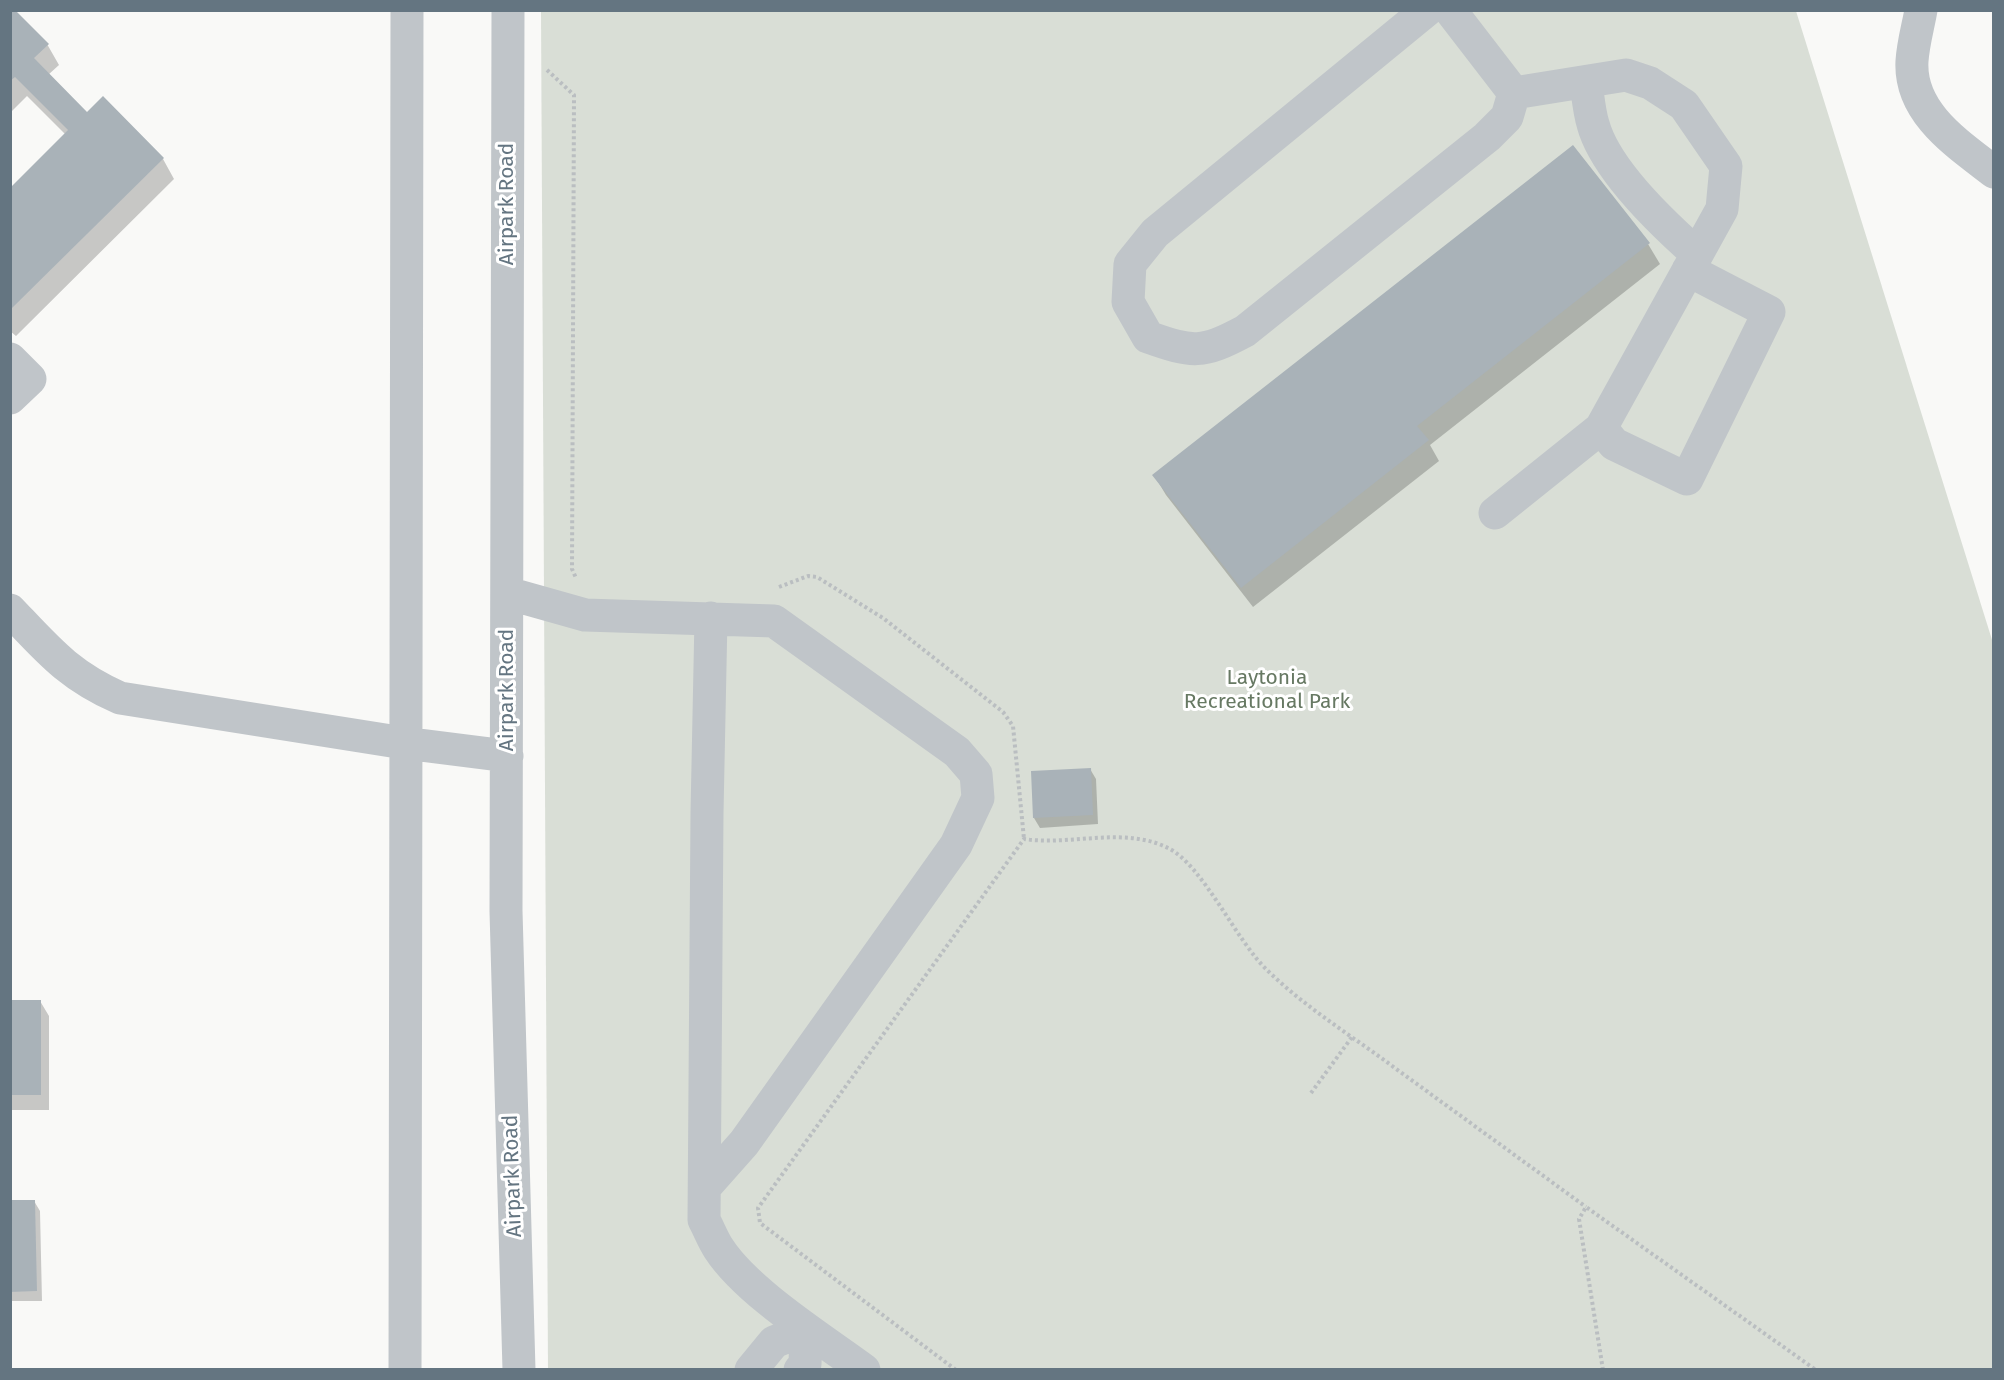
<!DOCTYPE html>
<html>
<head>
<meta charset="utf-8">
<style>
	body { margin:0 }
	#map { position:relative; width:2004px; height:1380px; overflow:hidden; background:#f9f9f7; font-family:"Fira Sans",sans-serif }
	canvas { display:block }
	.frame { position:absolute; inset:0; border:12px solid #647581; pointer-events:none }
</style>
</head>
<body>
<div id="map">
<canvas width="2004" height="1380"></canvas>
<div class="frame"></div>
</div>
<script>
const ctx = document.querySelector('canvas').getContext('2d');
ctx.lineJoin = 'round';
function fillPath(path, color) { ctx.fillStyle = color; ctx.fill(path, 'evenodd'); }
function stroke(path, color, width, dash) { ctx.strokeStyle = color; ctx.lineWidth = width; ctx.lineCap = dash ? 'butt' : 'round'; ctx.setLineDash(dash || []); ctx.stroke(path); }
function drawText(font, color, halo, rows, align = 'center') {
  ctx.font = font + ' "Fira Sans",sans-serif'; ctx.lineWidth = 6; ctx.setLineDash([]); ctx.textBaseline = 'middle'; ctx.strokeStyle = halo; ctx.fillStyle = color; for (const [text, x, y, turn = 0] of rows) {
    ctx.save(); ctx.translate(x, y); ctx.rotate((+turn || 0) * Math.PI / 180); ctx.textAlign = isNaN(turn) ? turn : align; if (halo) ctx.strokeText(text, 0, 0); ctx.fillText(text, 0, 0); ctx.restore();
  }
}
const green = new Path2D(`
	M541 11H1796L1993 643V1369H548Z`);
const shadow = new Path2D(`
	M10 10 47 44 59 65 48 75 87 114 163 159 174 179 16 336 10 331V191L66 135 27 96 10 113Z
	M1648 244 1660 264 1430 445 1439 461 1253 607 1166 495 1154 475Z
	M1090 769 1096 779 1098 824 1040 828 1034 818Z
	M10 1001H40L49 1016V1110H10Z
	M34 1201 40 1211 42 1301H10V1202Z`);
const building = new Path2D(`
	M10 10H15L49 44 34 58 87 112 103 96 164 158 10 310V188L68 130 15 77 10 81Z
	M1573 145 1650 243 1417 426 1429 440 1241 588 1152 475Z
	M1091 768 1093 815 1033 818 1031 771Z
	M10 1000H41V1095H10Z
	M10 1200H35L37 1291 10 1292Z`);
const path = new Path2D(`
	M547 70 574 95 572 569 576 578
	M779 587 808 576 817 577 883 618 1003 712 1013 726 1024 839
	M1311 1093 1352 1037
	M956 1370 760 1223 758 1208 1024 839C1071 846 1124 826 1168 848 1203 865 1236 941 1268 971 1303 1005 1344 1031 1384 1060 1451 1109 1519 1158 1586 1207
	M1603 1370 1579 1219 1586 1207 1816 1370`);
const minor = new Path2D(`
	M508 10 506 911 519 1370
	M1427 10 1155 233 1130 264 1128 302 1148 337C1193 353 1202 354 1245 331L1487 137 1507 117 1514 93 1450 10
	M1921 10C1918 27 1913 44 1912 61 1909 113 1958 144 1994 172
	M1586 83C1588 96 1589 111 1593 124 1605 169 1663 224 1697 254
	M10 359 30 379 10 398
	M1601 428 1614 444 1687 479 1769 312 1688 270
	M1495 513 1601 428 1722 209 1726 166 1684 105 1650 83 1626 75 1514 93
	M507 593 585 615 774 621 957 752 976 774 978 798 956 845 744 1143 705 1187
	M10 610C48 650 68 675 120 698L404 743 507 756
	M711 618 707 813 704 1220C709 1229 713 1240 719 1249 747 1292 822 1339 864 1370
	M405 1370 407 10
	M751 1370 774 1342 806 1329 805 1364 800 1370`);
const streetNames = [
	["Airpark Road",507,204,-90],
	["Airpark Road",507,690,-90],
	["Airpark Road",513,1176,-92]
];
const parkNames = [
	["Laytonia",1267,678],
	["Recreational Park",1267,702]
];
fillPath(green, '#d9ded6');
fillPath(shadow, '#0003');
fillPath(building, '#a9b2b8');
stroke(path, '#babec1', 4, [3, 3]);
stroke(minor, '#c0c5c9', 33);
drawText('21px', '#647581', '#fff', streetNames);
drawText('21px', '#677963', '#fff', parkNames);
</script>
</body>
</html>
